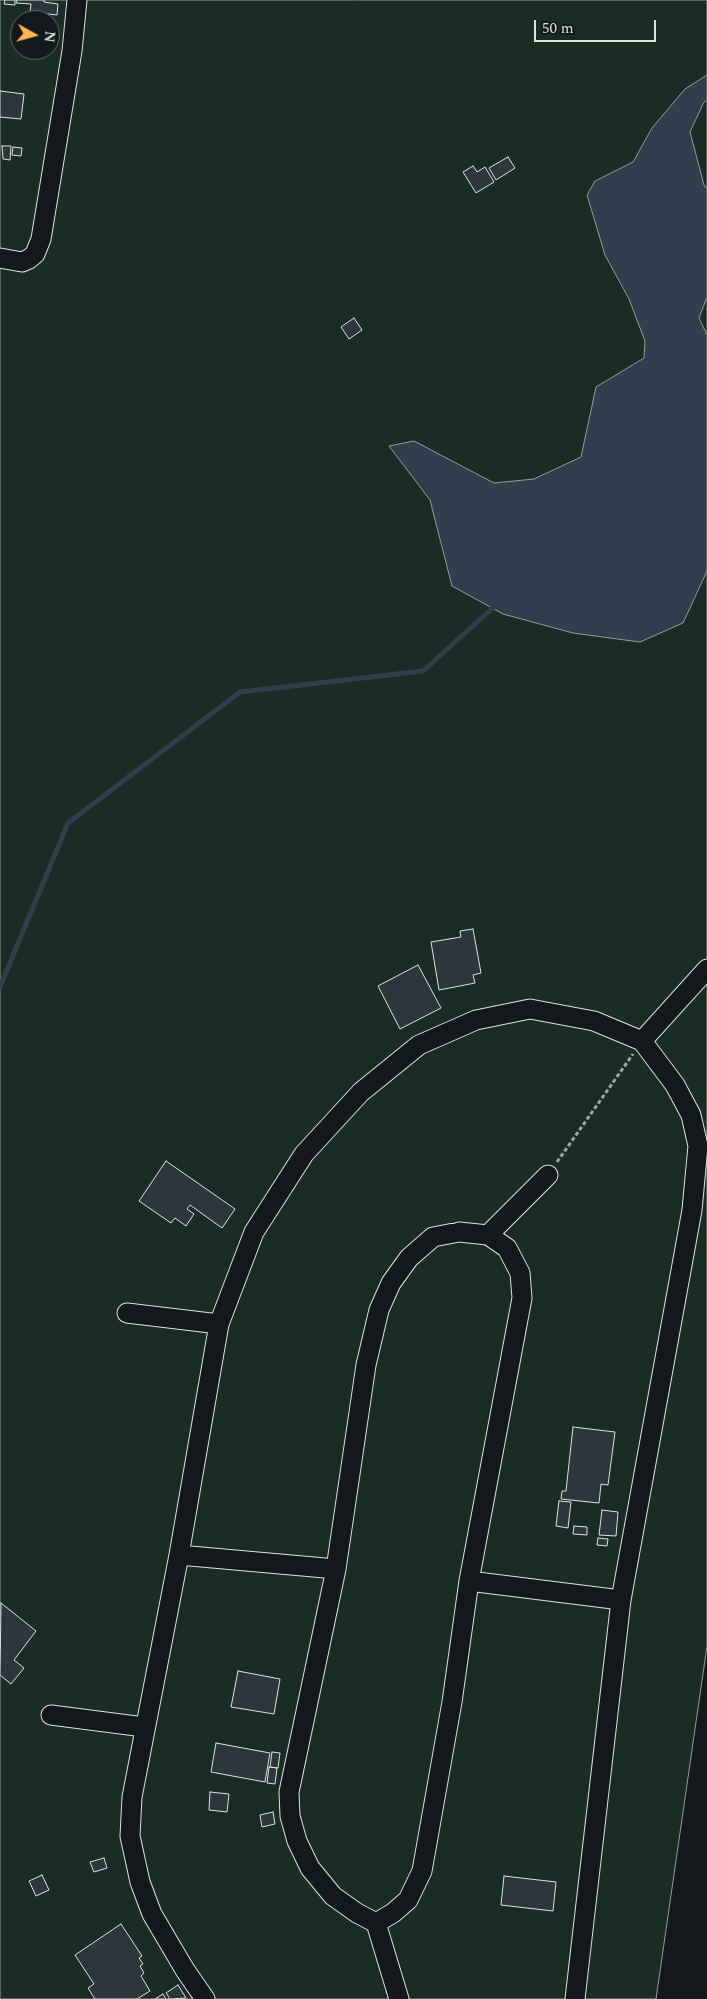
<!DOCTYPE html>
<html>
<head>
<meta charset="utf-8">
<style>
  body { margin:0 }
  #map { position:relative; width:707px; height:1999px; overflow:hidden; background:#14181c; font-family:Spectral,serif }
  canvas { display:block }
  .north { position:absolute; left:10px; top:10px; width:50px; height:50px; box-sizing:border-box; background:#14181c; border:1px solid #626a69; border-radius:50%; rotate:97deg; font-size:14px; font-weight:700; line-height:20px; text-align:center; color:#d8e6dc }
  .north::after { content:''; display:block; margin:auto; width:18px; height:22px; background:#ffb74d; clip-path:polygon(50% 0,100% 100%,50% 72%,0 100%) }
  .scale { position:absolute; left:534px; top:20px; width:122px; height:22px; box-sizing:border-box; border:2px solid #d8e6dc; border-top:0; padding-left:6px; font-size:15px; line-height:18px; white-space:nowrap; color:#d8e6dc; -webkit-text-stroke:4px #14181c; paint-order:stroke }
</style>
</head>
<body>
<div id="map">
<canvas width="707" height="1999"></canvas>
<div class="north">N</div>
<div class="scale">50 m</div>
</div>
<script>
const context = document.querySelector('canvas').getContext('2d');
context.lineJoin = 'round';
function paint(path, color) {
  context.fillStyle = color;
  context.fill(path, 'evenodd');
}
function poly(rows) {
  const path = new Path2D();
  for (const r of rows) {
    path.moveTo(r[0], r[1]);
    for (let i = 2; i < r.length; i += 2) path.lineTo(r[i], r[i + 1]);
  }
  return path;
}
function trace(path, color, width, dash) {
  context.strokeStyle = color;
  context.lineWidth = width;
  context.lineCap = dash ? 'butt' : 'round';
  context.setLineDash(dash || []);
  context.stroke(path);
}
const green = poly([
  [0,0,707,0,707,1646,656,1999,0,1999,0,0],
  [20,20,50,20,50,50,20,50,20,20]
]);
paint(green, '#1a2d24');
trace(green, '#939e99', 1);
const water = poly([
  [707,75,707,99,703,104,690,132,704,185,707,189,707,297,699,318,707,335,707,571,683,623,640,642,573,633,503,614,452,586,430,500,389,446,414,441,494,483,534,479,581,457,596,387,644,358,645,341,629,299,605,255,587,195,595,181,633,162,652,128,685,89,707,75]
]);
paint(water, '#2f3f4d');
trace(water, '#939e99', 1);
trace(poly([
  [0,987,68,823,240,692,423,671,496,605]
]), '#2f3f4d', 5);
const building = poly([
  [5,0,15,0,15,5,4,4,5,0],
  [17,0,44,0,44,2,58,4,57,15,30,12,31,4,16,3,17,0],
  [0,91,24,94,21,119,0,117,0,91],
  [2,146,11,146,10,160,3,159,2,146],
  [13,147,22,148,21,156,12,155,13,147],
  [508,157,515,168,496,180,489,168,508,157],
  [473,166,477,172,485,167,494,182,476,193,463,172,473,166],
  [354,318,362,330,349,339,341,327,354,318],
  [473,929,481,973,473,975,475,983,439,990,431,942,461,937,460,931,473,929],
  [418,965,441,1008,400,1029,378,986,418,965],
  [166,1161,235,1209,222,1228,190,1205,187,1209,194,1214,186,1226,175,1218,171,1223,139,1201,166,1161],
  [573,1427,615,1432,608,1485,601,1484,599,1503,561,1499,562,1491,566,1491,573,1427],
  [559,1501,571,1502,568,1528,556,1526,559,1501],
  [602,1510,618,1512,616,1536,599,1535,602,1510],
  [574,1526,587,1527,587,1535,573,1534,574,1526],
  [598,1538,608,1539,607,1546,597,1545,598,1538],
  [1,1603,36,1631,14,1660,24,1668,11,1684,0,1675,1,1603],
  [238,1671,280,1679,274,1714,231,1707,238,1671],
  [216,1743,270,1753,265,1782,211,1772,216,1743],
  [272,1752,280,1753,278,1768,270,1767,272,1752],
  [269,1767,277,1768,275,1784,267,1783,269,1767],
  [210,1792,229,1794,227,1812,209,1810,210,1792],
  [273,1812,275,1824,262,1827,260,1815,273,1812],
  [104,1858,107,1868,94,1872,90,1862,104,1858],
  [42,1875,49,1890,36,1896,29,1881,42,1875],
  [504,1876,556,1882,553,1911,501,1905,504,1876],
  [121,1924,142,1956,139,1958,143,1964,140,1966,144,1973,141,1976,150,1991,137,1999,95,1999,88,1988,94,1984,75,1955,121,1924],
  [178,1985,186,1998,170,1999,166,1993,178,1985],
  [163,1994,166,1999,155,1999,163,1994]
]);
paint(building, '#2c363c');
trace(building, '#d8e6dc', 1);
const minor = poly([
  [0,258,22,262,29,259,35,254,41,239,72,51,77,0],
  [642,1041,707,969],
  [459,1232,488,1235,507,1248,520,1273,522,1298,469,1581,452,1702,422,1871,408,1900,393,1913,376,1923,357,1913,333,1896,310,1868,297,1841,290,1816,289,1792,336,1569,366,1365,379,1310,391,1283,409,1258,433,1237,459,1232],
  [488,1235,548,1175],
  [127,1313,219,1324],
  [179,1555,336,1569],
  [469,1581,621,1600],
  [51,1715,144,1727],
  [376,1923,399,1999],
  [205,1999,185,1970,152,1914,140,1882,130,1836,132,1797,179,1555,219,1324,254,1232,304,1154,361,1092,419,1045,476,1020,530,1009,594,1021,642,1041,675,1085,691,1115,698,1146,692,1210,621,1600,575,1999]
]);
trace(minor, '#d8e6dc', 21);
trace(poly([
  [557,1162,633,1054]
]), '#9da8a2', 3, [4, 2.5]);
trace(minor, '#14181c', 19);
</script>
</body>
</html>
